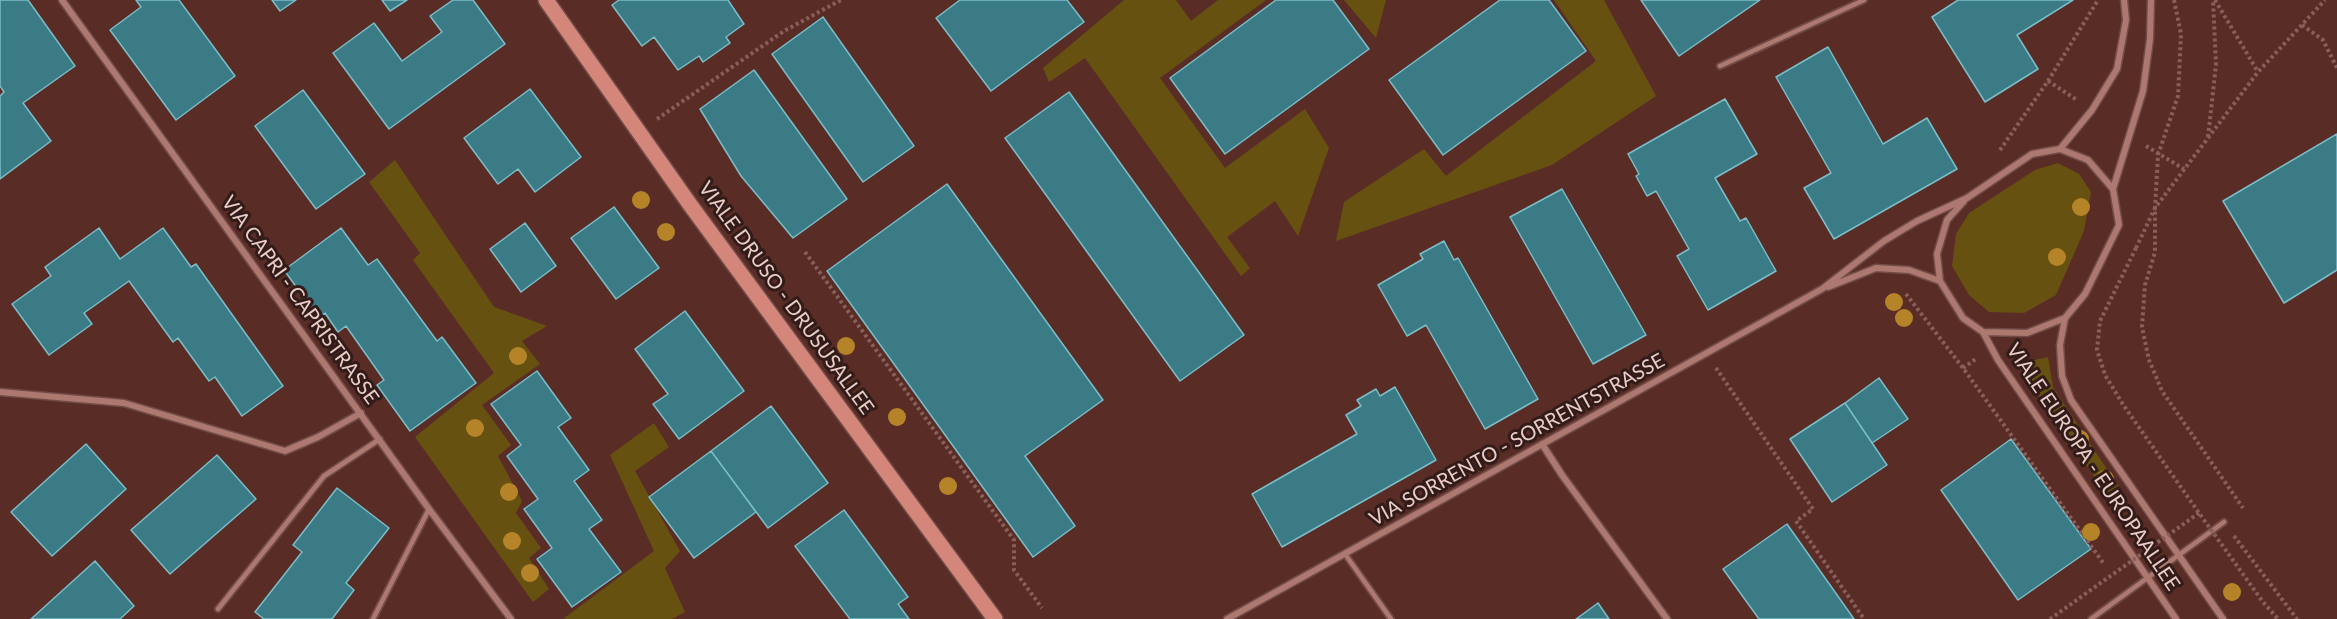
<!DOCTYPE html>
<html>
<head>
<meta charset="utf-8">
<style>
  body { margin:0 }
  canvas { display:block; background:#5a2c26 }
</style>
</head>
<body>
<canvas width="2337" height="619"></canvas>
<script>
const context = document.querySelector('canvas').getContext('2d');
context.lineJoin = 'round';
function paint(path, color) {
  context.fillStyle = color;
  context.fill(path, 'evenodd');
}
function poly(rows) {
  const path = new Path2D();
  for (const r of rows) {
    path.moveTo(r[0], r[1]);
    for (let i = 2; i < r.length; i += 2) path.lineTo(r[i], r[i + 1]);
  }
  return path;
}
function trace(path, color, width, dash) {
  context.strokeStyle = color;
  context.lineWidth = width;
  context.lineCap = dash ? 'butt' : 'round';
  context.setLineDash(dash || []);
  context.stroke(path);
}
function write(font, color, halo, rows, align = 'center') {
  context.font = font + ' Lato,sans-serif';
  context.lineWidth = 6;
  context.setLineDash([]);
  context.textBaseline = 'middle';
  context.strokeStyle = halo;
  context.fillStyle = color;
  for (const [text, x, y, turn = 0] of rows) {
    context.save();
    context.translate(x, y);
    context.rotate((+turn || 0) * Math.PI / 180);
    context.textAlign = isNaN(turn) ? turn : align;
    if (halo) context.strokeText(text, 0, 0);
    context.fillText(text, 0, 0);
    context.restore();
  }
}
paint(poly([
  [1124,0,1176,0,1191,21,1218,0,1266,0,1160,78,1225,168,1305,109,1329,148,1298,236,1275,201,1227,237,1250,268,1241,276,1085,58,1049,82,1043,68],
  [1344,0,1386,0,1376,38],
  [1554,0,1604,0,1656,96,1552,165,1336,241,1344,202,1424,149,1446,176,1596,61],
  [395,160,494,307,547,326,522,341,540,364,482,405,511,445,498,456,522,501,516,513,541,548,529,558,549,589,533,602,415,437,494,373,413,260,420,253,369,182],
  [2058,163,2079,174,2091,192,2084,231,2056,295,2024,313,1989,312,1969,295,1952,266,1956,234,1969,213,2035,170],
  [2048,357,2053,387,2124,495,2124,501,2113,504,2017,364],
  [654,423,669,447,635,471,680,551,665,568,685,612,672,619,563,619,654,551,610,455]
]), '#665111');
const building = poly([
  [0,0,28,0,75,66,23,103,51,141,0,179,0,96,4,92,0,86,0,0],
  [136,0,179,0,235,76,176,120,110,30,141,7,136,0],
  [272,0,296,0,280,11,272,0],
  [382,0,407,0,390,11,382,0],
  [453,0,473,0,505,44,389,129,333,53,374,23,402,61,442,32,430,16,453,0],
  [619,0,728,0,744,24,726,37,730,43,703,62,699,56,678,70,654,37,642,46,612,5,619,0],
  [960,0,1067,0,1084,22,991,91,936,18,960,0],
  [1276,0,1333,0,1369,49,1225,154,1170,78,1276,0],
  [1500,0,1549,0,1586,51,1443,155,1389,80,1500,0],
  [1641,0,1760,0,1679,56,1641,0],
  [1958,0,2073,0,2017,35,2038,69,1985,102,1932,17,1958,0],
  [823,17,914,146,863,182,772,54,823,17],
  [1828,47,1883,144,1927,118,1957,169,1834,239,1804,188,1831,173,1776,77,1828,47],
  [754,70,847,199,793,238,741,176,700,109,754,70],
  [530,89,581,157,535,192,518,169,498,184,464,138,530,89],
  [303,90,365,174,316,209,255,126,303,90],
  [1069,92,1244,335,1180,381,1005,138,1069,92],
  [1725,99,1757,154,1715,178,1740,221,1746,218,1776,271,1708,310,1677,256,1689,249,1656,191,1647,196,1636,176,1639,174,1628,154,1725,99],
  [2337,134,2337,270,2284,303,2223,201,2337,134],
  [947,184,1103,400,1025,456,1075,526,1033,557,827,271,947,184],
  [1562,189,1646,335,1593,364,1510,217,1562,189],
  [614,207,659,268,616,299,571,238,614,207],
  [525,223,556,266,521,292,490,249,525,223],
  [99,228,120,259,163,228,191,267,196,264,283,386,242,416,215,377,209,381,178,338,173,342,129,281,84,313,92,324,49,355,12,304,51,276,45,267,99,228],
  [341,228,368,265,377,259,437,341,442,337,476,383,410,431,377,385,384,380,346,326,338,332,325,313,319,318,284,270,341,228],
  [1444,241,1454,260,1458,258,1538,399,1485,429,1426,325,1407,336,1378,285,1423,259,1420,254,1444,241],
  [685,311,744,391,679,439,653,404,668,394,635,349,685,311],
  [537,371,571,418,558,427,589,470,574,481,602,520,589,529,621,572,572,607,537,559,552,548,524,509,538,499,507,456,521,445,491,404,537,371],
  [1879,378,1908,419,1872,443,1845,403,1879,378],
  [1395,387,1436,460,1282,547,1252,494,1357,434,1346,415,1361,406,1357,400,1376,389,1380,396,1395,387],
  [1845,403,1887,465,1832,502,1790,439,1845,403],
  [771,406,828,483,768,528,711,451,771,406],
  [2011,439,2091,549,2018,600,1941,490,2011,439],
  [86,444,126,489,52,556,11,512,86,444],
  [711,451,756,512,694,558,649,497,711,451],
  [217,455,256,499,170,574,131,530,217,455],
  [337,488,389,528,346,583,354,590,332,619,264,619,255,612,302,552,293,545,337,488],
  [844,510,908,597,898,604,909,619,850,619,795,546,844,510],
  [1787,524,1854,619,1759,619,1723,569,1787,524],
  [95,561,134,606,120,619,31,619,95,561],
  [1598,603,1609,619,1576,619,1598,603]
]);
paint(building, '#3a7b86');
trace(building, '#7bbdc8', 1.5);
const service = poly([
  [1720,66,1864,0],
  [1345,554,1391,619],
  [218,609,324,476,380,439],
  [373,619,429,509],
  [2091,619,2224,522]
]);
const minor = poly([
  [62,0,429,509,511,619],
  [2060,149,2092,110,2117,69,2126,20,2124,0],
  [2113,189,2143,91,2150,39,2151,0],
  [1964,201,1947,220,1937,254,1940,281,1963,318,1983,332,2027,333,2065,318,2085,294,2119,225,2113,189,2088,160,2060,149],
  [1828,287,1876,268,1909,270,1940,281],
  [2065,318,2060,345,2062,376,2071,400,2223,619],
  [1983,332,1998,360,2176,619],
  [0,392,124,403,285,451,318,437,361,413],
  [1542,444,1562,475,1667,619],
  [1227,619,1822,289,1884,241,1917,221,1967,198,2032,154,2060,149]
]);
const primary = poly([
  [546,0,691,206,995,619]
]);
trace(service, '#714b46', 8);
trace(minor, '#714b46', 9);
trace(primary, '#714b46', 18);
trace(poly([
  [2174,0,2181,34,2178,96,2158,155,2155,208,2155,252,2145,285,2142,327,2149,360,2162,391,2243,508],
  [2215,0,2258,72],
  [2302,25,2323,40,2337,68],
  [2048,81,2077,100],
  [657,119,784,31,841,0],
  [2208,137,2216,65,2213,0],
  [2146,146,2184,169],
  [2000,150,2048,81,2098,0],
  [2136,248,2155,208,2258,72,2325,0],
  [805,252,1014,540,1014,570,1042,608],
  [1906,294,1963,368,2104,564],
  [1716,368,1813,509,1796,521,1864,619],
  [1963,368,1977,358],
  [2234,536,2297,619]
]), '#885f5a', 4, [3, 3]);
trace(service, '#ad786f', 4.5);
trace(minor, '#ad786f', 6);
trace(primary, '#d4867a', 15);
trace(poly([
  [2136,248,2100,321,2097,350,2105,375,2124,406,2199,513,2263,602,2278,619],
  [2050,619,2199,513]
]), '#885f5a', 4, [3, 3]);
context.fillStyle = '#b58429';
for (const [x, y] of [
  [641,200],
  [2081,207],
  [666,232],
  [2057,257],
  [1894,302],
  [1904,318],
  [846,346],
  [518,356],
  [897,417],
  [475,428],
  [2080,439],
  [2105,479],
  [948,486],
  [509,492],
  [2091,532],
  [512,541],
  [530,573],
  [2232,592]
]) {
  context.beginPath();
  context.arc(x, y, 9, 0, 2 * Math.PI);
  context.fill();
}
write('20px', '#ebcdc8', '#311c19', [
  ["VIALE DRUSO - DRUSUSALLEE",786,298,54],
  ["VIA CAPRI - CAPRISTRASSE",300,300,54],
  ["VIA SORRENTO - SORRENTSTRASSE",1517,440,-29],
  ["VIALE EUROPA - EUROPAALLEE",2093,467,56]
]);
</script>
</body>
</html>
